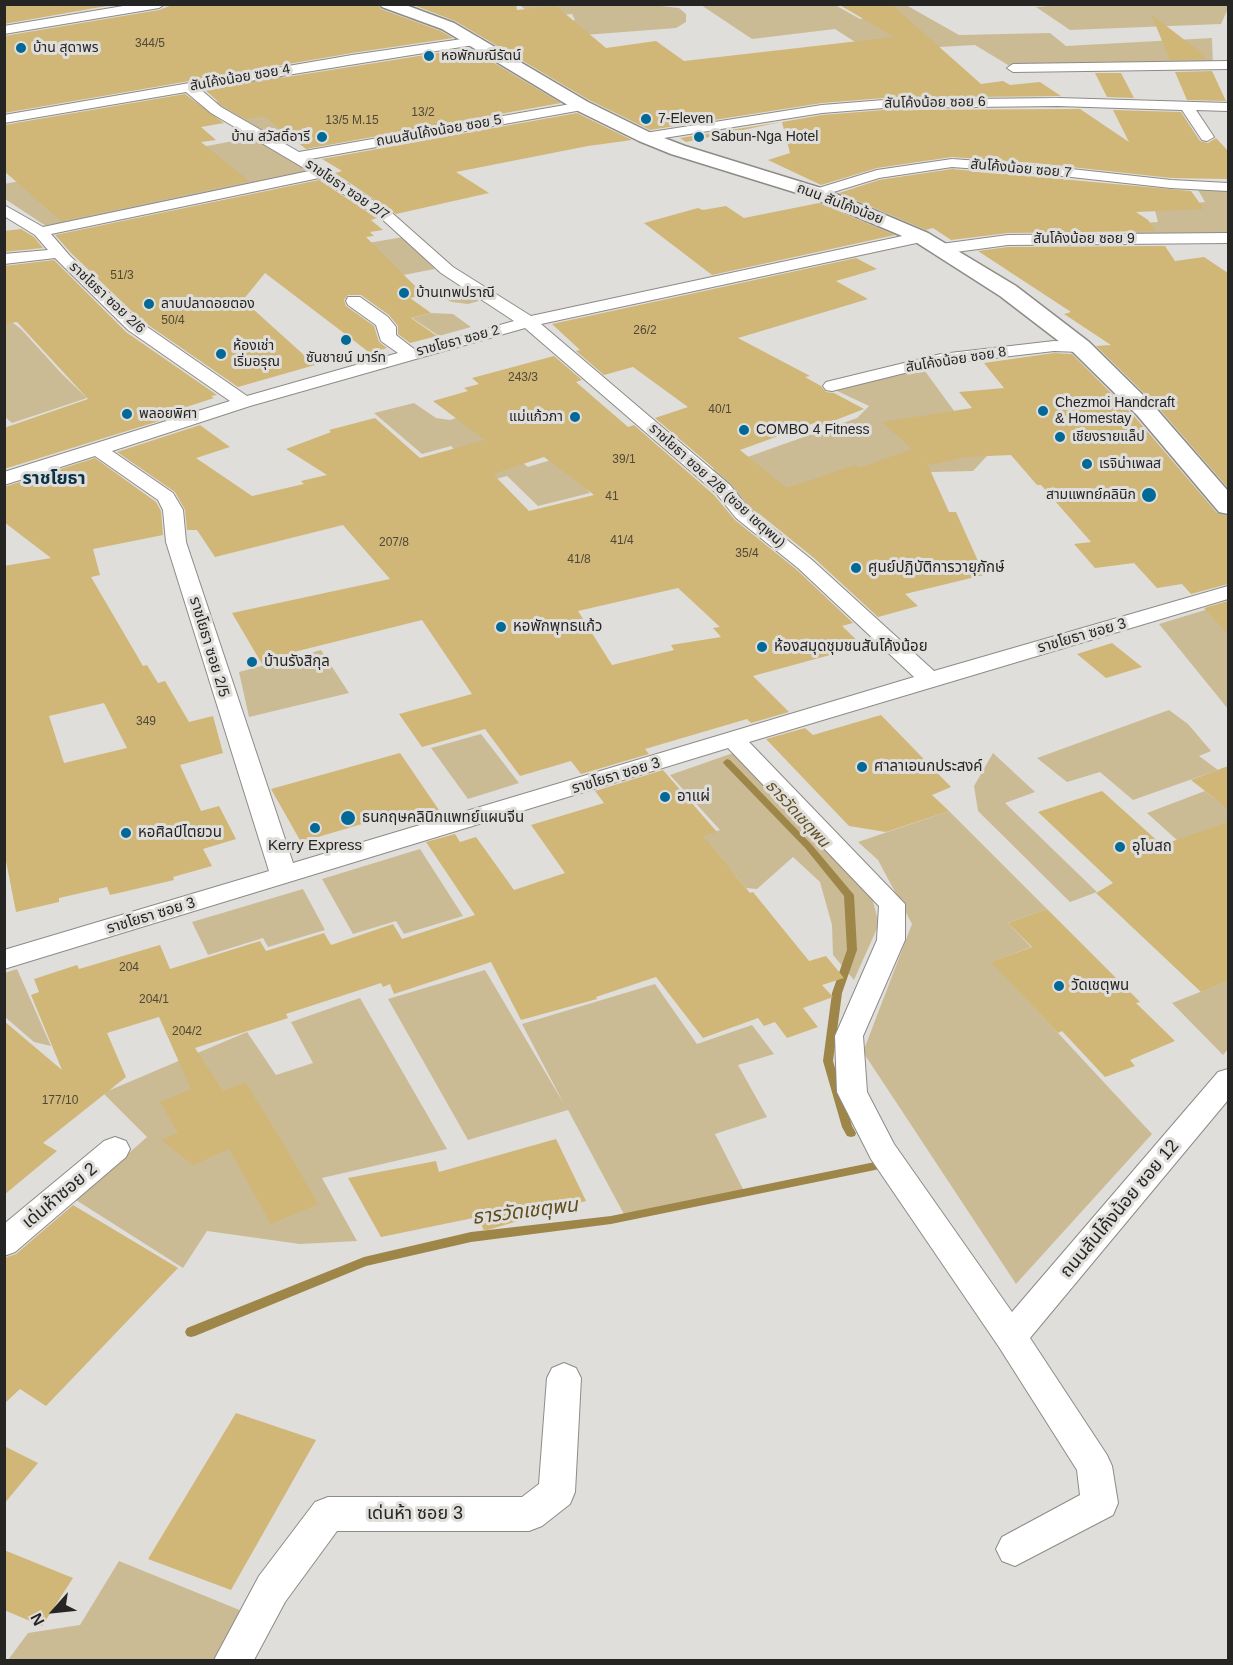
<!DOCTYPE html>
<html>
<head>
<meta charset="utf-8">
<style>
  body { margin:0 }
  #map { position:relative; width:1233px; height:1665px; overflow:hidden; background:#e0dedb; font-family:Arial,sans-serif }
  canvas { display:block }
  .frame { position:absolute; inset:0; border:6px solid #252524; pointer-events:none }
  .north { position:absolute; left:24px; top:1581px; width:60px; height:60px; -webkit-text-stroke:4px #e0dedb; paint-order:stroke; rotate:243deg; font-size:16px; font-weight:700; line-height:24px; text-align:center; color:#252524 }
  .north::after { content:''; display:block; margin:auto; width:21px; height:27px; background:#252524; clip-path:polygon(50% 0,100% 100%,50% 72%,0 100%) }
</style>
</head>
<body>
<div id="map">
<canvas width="1233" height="1665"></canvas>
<div class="frame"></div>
<div class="north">N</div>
</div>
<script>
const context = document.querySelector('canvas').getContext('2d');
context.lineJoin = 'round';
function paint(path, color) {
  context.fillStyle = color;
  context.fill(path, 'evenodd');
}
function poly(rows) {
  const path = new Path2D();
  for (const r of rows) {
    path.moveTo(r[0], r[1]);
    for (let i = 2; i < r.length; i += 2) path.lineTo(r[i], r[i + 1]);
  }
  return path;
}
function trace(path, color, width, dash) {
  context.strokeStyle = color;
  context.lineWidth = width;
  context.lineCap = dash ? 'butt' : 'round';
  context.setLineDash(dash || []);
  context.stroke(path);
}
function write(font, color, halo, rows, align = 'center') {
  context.font = font + ' Arial,"Noto Sans Thai",sans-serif';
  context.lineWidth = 6;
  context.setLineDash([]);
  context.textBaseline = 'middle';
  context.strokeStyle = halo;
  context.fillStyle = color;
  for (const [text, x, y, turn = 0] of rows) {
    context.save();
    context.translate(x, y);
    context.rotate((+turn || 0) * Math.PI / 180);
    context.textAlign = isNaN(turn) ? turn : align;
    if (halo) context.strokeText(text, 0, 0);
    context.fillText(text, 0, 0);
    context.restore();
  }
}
paint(poly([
  [1073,4,1227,4,1228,9,1221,24,1070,30,1036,7],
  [520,5,652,5,679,8,686,14,686,22,676,28,584,35,544,29,575,20,572,14,533,17],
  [701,5,835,5,860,19,881,16,865,5,906,5,959,35,1050,33,1066,46,1212,38,1213,66,1013,68,975,45,869,51,835,29,752,39],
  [279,75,294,86,300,130,272,136,214,102,253,95,239,82],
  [255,137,309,172,46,226,5,199,4,184],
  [1197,188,1228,190,1228,233,1135,237,1130,224,1158,222,1154,207,1205,202],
  [403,237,435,269,361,283,333,249],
  [459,288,479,301,468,304,452,302,436,295],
  [431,313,453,314,471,327,439,336,412,318],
  [4,316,21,329,62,374,87,398,12,423,5,417],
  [922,367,987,456,973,471,933,472,756,514,711,470,857,418,869,406,833,389],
  [414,403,436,418,450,420,484,409,495,441,528,467,567,455,582,484,590,493,538,506,507,476,485,482,451,446,422,454,374,413],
  [1228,603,1228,709,1159,624],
  [321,650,349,693,249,717,239,672],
  [1169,710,1188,724,1211,751,1199,756,1218,770,1133,800,1100,772,1067,782,1037,758],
  [481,734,519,783,468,799,431,748],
  [736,752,870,890,879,924,854,980,833,955,832,925,820,882,793,857,757,889,746,888,730,869,668,847,720,830,670,775],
  [993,753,1035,792,1005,803,1097,892,1070,902,978,811,974,786],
  [1205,791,1215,799,1228,794,1228,886,1147,813],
  [949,811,1047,909,1008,923,1031,947,992,962,1152,1134,1016,1284,863,1052,912,924,878,860,858,842],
  [420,849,463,916,404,934,396,921,353,934,322,879],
  [303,889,325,930,268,947,263,938,208,955,192,922],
  [17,969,51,1046,34,1042,5,1017,5,973],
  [485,970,564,1104,522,1024,655,984,697,1044,752,1025,774,1054,738,1065,767,1117,715,1134,744,1191,626,1218,568,1110,468,1140,388,999],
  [1228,981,1228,1049,1223,1055,1172,1003],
  [360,998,447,1149,322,1178,357,1241,300,1244,207,1231,183,1268,76,1200,147,1137,103,1093,247,1032,276,1075,313,1063,291,1022],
  [119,1561,242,1611,215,1660,8,1660,28,1633,80,1625]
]), '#cbbb95');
paint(poly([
  [727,759,730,760,812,845,854,895,857,950,842,993,833,1061,852,1126,856,1133,855,1136,851,1137,847,1136,842,1127,823,1061,832,993,847,950,844,896,806,849,724,764,723,762,727,759],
  [875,1162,879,1163,880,1166,879,1169,875,1170,611,1224,471,1242,366,1266,195,1336,191,1337,187,1336,185,1332,187,1328,364,1257,471,1232,611,1216,875,1162]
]), '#9e8548');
paint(poly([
  [4,4,118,4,4,24],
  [175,4,378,4,381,9,441,31,453,38,352,53,4,113,4,36,159,10],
  [411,4,516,4,517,10,556,6,606,48,656,41,684,61,894,37,838,4,891,4,981,84,1003,81,1010,85,1040,82,1061,96,884,98,822,103,650,130,589,100,455,21],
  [1151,14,1204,55,1206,59,1170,60],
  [469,48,561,103,306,149,264,116,246,119,222,105,205,90],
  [1212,71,1226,101,1187,100,1175,72],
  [1095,73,1121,73,1134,98,1107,97],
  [185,94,224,123,201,127,216,140,201,142,249,181,61,221,4,171,4,125],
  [1080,109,1129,142,1113,110,1181,112,1200,141,1208,143,1216,138,1228,151,1228,179,1171,178,1035,163,952,157,877,168,821,185,768,160,790,153,782,122,822,115,884,110],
  [577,113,632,140,588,146,456,172,489,193,396,214,335,173,342,171,322,159],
  [781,122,686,142,680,138],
  [952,169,1191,191,1204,209,1136,212,1148,220,1156,231,1008,233,951,240,933,228,926,230,839,193,879,180],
  [319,180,377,218,371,220,383,230,370,232,374,236,366,237,424,295,410,298,431,313,411,318,437,336,410,343,398,334,398,326,389,315,361,295,348,295,344,300,346,306,374,326,379,342,387,348,370,353,265,273,243,300,315,365,238,387,141,320,72,254,55,235],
  [819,203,895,235,712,275,644,223,698,208,703,210,726,206,744,218],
  [21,229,34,237,43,248,4,252,4,231],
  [1165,246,1175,261,1204,257,1228,273,1228,488,1155,404,1096,346,1111,345,1064,314,1071,312,978,251,1008,247],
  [856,258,877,269,836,281,868,299,738,338,810,376,805,377,821,386,826,392,834,393,864,409,823,425,817,422,740,450,787,488,855,465,859,468,912,449,882,422,972,408,959,392,1004,388,984,363,1054,353,1072,354,1135,417,1217,513,1228,516,1228,584,1191,594,1182,584,1157,588,1134,563,1095,568,1074,544,1091,542,1041,485,1037,485,1011,455,966,457,931,465,926,461,949,512,956,512,978,561,992,573,905,594,918,606,878,617,814,558,752,508,731,483,655,418,688,407,633,367,604,375,576,351,580,350,552,324],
  [54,260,126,332,217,395,211,396,214,398,180,409,185,413,4,469,4,428,88,399,17,322,4,324,4,266],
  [554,356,582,380,576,382,628,427,634,425,714,495,735,520,797,570,853,623,842,626,863,646,753,676,789,712,751,723,747,719,645,749,649,754,581,774,571,761,520,776,485,729,422,747,399,714,472,694,422,620,290,653,292,656,262,664,232,613,390,579,343,525,215,557,197,530,187,530,185,510,175,492,117,452,200,425,230,447,196,458,252,496,304,484,301,481,327,475,286,449,331,432,329,430,375,418,420,458,485,440,433,401,468,391,464,388,479,384,472,378],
  [544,457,594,495,529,511,493,474],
  [678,588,720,627,713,628,721,637,671,645,674,650,612,665,578,611],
  [95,458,156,502,161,511,163,535,93,549,100,575,91,577,143,666,147,665,158,683,165,681,189,722,213,716,223,753,180,765,201,811,219,806,236,839,203,849,212,866,173,877,174,880,110,895,107,887,59,898,59,902,16,912,4,851,4,566,51,558,4,522,4,487],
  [104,703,127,748,64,763,49,716],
  [1228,601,1228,634,1204,608],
  [1112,643,1142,667,1106,678,1077,654],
  [881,715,951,787,932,795,949,811,886,832,849,826,766,739,805,728,813,735],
  [400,753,443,816,414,824,406,811,301,842,271,789],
  [1228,766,1228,809,1191,780],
  [663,770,717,832,703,836,750,893,753,892,809,961,826,956,844,978,822,985,833,997,803,1008,818,1027,787,1038,775,1022,764,1026,758,1018,703,1038,656,977,596,997,597,999,521,1020,491,962,394,994,390,984,383,987,381,983,286,1014,288,1018,195,1048,223,1091,245,1082,282,1141,318,1204,271,1224,229,1149,193,1165,161,1140,178,1133,160,1102,191,1089,159,1017,107,1033,126,1077,43,1143,57,1151,4,1195,4,1021,62,1070,31,995,39,992,34,979,77,965,79,969,160,945,170,969,260,941,266,951,324,933,331,945,393,924,402,939,475,915,426,842,455,834,460,842,476,837,514,890,565,873,531,825,604,803,595,791],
  [1102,791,1162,845,1228,822,1228,981,1201,992,1096,893,1113,883,1038,812],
  [1047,909,1140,1002,1136,1003,1175,1041,1130,1060,1135,1066,1105,1077,1062,1031,1058,1033,991,962,1032,947,1008,923],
  [556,1139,586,1201,484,1231,478,1217,381,1237,348,1178,436,1161,439,1172],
  [73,1205,178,1268,46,1406,20,1389,4,1404,4,1258,16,1254],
  [236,1413,316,1440,231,1590,148,1559],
  [4,1446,38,1463,4,1504],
  [4,1550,73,1578,42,1626,4,1610]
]), '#d0b677');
const street = poly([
  [135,4,165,4,159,8,4,34,4,26,135,4],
  [476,37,480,38,482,41,480,44,200,89,221,107,299,152,582,102,587,103,589,106,582,110,310,159,392,213,453,267,531,316,921,232,927,234,929,237,921,242,541,324,730,485,750,510,812,560,934,671,1228,586,1228,599,749,742,905,904,905,940,863,1036,867,1092,894,1144,1012,1312,1218,1072,1228,1069,1228,1100,1030,1338,1107,1455,1112,1466,1118,1503,1113,1515,1015,1566,1002,1561,996,1549,1002,1537,1080,1495,1077,1470,999,1347,871,1159,837,1092,835,1036,877,940,879,906,728,748,4,969,4,950,269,871,166,542,163,510,158,500,95,456,4,485,4,472,230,401,128,330,55,258,4,264,4,254,48,250,35,235,4,216,4,205,43,227,309,171,211,113,186,92,4,123,4,115,352,55,476,37],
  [319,178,382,219,441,273,514,321,414,349,396,335,396,327,388,317,360,297,348,297,346,301,348,305,376,325,381,341,398,353,247,396,140,322,70,256,51,234,319,178],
  [525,328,716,493,736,518,798,568,914,677,293,863,186,542,183,510,173,493,112,451,250,406,525,328],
  [1228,61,1228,69,1013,72,1007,68,1013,64,1228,61],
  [1058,98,1228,103,1228,111,1196,110,1214,137,1207,141,1202,140,1182,110,1058,106,884,108,822,113,645,141,638,137,645,133,822,105,884,100,1058,98],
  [952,159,1035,165,1171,180,1228,183,1228,191,1171,188,1035,173,952,167,879,178,817,197,810,193,812,190,877,170,952,159],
  [1228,233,1228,243,1008,245,941,254,933,249,941,244,1008,235,1228,233],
  [1054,341,1081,342,1087,343,1090,347,1087,351,1081,352,1054,351,941,364,832,391,826,390,823,386,826,382,941,354,1054,341],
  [115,1137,126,1141,130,1149,126,1157,15,1252,4,1256,4,1224,104,1141,115,1137],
  [564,1363,576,1368,581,1378,575,1492,570,1504,542,1526,529,1531,337,1531,285,1602,254,1660,214,1660,259,1576,315,1502,328,1497,522,1497,539,1484,547,1378,552,1368,564,1363]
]);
const secondary = poly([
  [380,4,403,4,454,23,588,102,651,133,685,146,824,189,928,233,1016,286,1089,342,1153,405,1228,491,1228,514,1219,512,1137,415,1073,352,1000,296,914,241,810,197,671,154,639,141,576,110,442,29,382,7,380,4]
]);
trace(street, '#8d8b88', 2);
trace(secondary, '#8d8b88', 3);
paint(street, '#fff');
paint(secondary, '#fff');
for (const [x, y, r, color] of [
  [21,48,6,"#026896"],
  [429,56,6,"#026896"],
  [646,119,6,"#026896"],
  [322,137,6,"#026896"],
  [699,137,6,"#026896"],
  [404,293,6,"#026896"],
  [149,304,6,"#026896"],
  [346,340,6,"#026896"],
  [221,354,6,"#026896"],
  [1043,411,6,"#026896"],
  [127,414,6,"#026896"],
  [575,417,6,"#026896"],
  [744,430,6,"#026896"],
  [1060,437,6,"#026896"],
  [1087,464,6,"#026896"],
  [1149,495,8,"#026896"],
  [856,568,6,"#026896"],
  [501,627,6,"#026896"],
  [762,647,6,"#026896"],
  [252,662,6,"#026896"],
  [862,767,6,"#026896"],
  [665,797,6,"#026896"],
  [348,818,8,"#026896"],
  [315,828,6,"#026896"],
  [126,833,6,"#026896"],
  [1120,847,6,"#026896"],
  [1059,986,6,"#026896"]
]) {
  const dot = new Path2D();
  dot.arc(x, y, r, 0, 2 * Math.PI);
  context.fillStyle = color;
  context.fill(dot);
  trace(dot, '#e0dedb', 2);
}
write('12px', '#504939', null, [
  ["344/5",150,44],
  ["13/2",423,113],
  ["13/5 M.15",352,121],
  ["51/3",122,276],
  ["50/4",173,321],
  ["26/2",645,331],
  ["243/3",523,378],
  ["40/1",720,410],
  ["39/1",624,460],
  ["41",612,497],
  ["41/4",622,541],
  ["207/8",394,543],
  ["35/4",747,554],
  ["41/8",579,560],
  ["349",146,722],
  ["204",129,968],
  ["204/1",154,1000],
  ["204/2",187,1032],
  ["177/10",60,1101]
]);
write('14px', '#252524', '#e0dedb', [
  ["บ้าน สุดาพร",33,48],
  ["หอพักมณีรัตน์",441,56],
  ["7-Eleven",658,119],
  ["บ้าน สวัสดิ์อารี",310,137,"right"],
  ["Sabun-Nga Hotel",711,137],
  ["บ้านเทพปราณี",416,293],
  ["ลาบปลาดอยตอง",161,304],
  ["ห้องเช่า",233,346],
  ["เริ่มอรุณ",233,362],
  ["ซันชายน์ มาร์ท",346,358,"center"],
  ["Chezmoi Handcraft",1055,403],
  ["& Homestay",1055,419],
  ["พลอยพิศา",139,414],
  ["แม่แก้วภา",563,417,"right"],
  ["COMBO 4 Fitness",756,430],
  ["เชียงรายแล็ป",1072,437],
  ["เรจิน่าเพลส",1099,464],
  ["สามแพทย์คลินิก",1136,495,"right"]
], 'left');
write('14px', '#252524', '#e0dedb', [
  ["สันโค้งน้อย ซอย 4",240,78,-10],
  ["สันโค้งน้อย ซอย 6",935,103,-1],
  ["ถนนสันโค้งน้อย ซอย 5",439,131,-10],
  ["สันโค้งน้อย ซอย 7",1021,169,5],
  ["ราชโยธา ซอย 2/7",347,190,34],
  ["ถนน สันโค้งน้อย",840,204,21],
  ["สันโค้งน้อย ซอย 9",1084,239],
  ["ราชโยธา ซอย 2/6",107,298,43],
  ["ราชโยธา ซอย 2",458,341,-15],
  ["สันโค้งน้อย ซอย 8",956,360,-9],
  ["ราชโยธา ซอย 2/8 (ซอย เชตุพน)",717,486,42]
]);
write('15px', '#252524', '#e0dedb', [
  ["ศูนย์ปฏิบัติการวายุภักษ์",868,568],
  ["หอพักพุทธแก้ว",513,627],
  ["ห้องสมุดชุมชนสันโค้งน้อย",774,647],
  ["บ้านรังสิกุล",264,662],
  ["ศาลาเอนกประสงค์",874,767],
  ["อาแผ่",677,797],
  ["ธนกฤษคลินิกแพทย์แผนจีน",362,818],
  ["หอศิลป์ไตยวน",138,833],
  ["Kerry Express",315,846,"center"],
  ["อุโบสถ",1132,847],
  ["วัดเชตุพน",1071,986]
], 'left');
write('15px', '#252524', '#e0dedb', [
  ["ราชโยธา ซอย 3",1082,636,-16],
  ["ราชโยธา ซอย 2/5",209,647,73],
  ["ราชโยธา ซอย 3",616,776,-17],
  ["ราชโยธา ซอย 3",151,916,-17]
]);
write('italic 16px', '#614e1e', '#e0dedb', [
  ["ธารวัดเชตุพน",797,814,47]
]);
write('bold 18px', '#093349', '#e0dedb', [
  ["ราชโยธา",54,479]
]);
write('18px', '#252524', '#e0dedb', [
  ["เด่นห้าซอย 2",60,1196,-40],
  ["ถนนสันโค้งน้อย ซอย 12",1120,1209,-50],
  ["เด่นห้า ซอย 3",415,1514]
]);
write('italic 20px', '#614e1e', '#e0dedb', [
  ["ธารวัดเชตุพน",525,1212,-7]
]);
</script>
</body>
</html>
